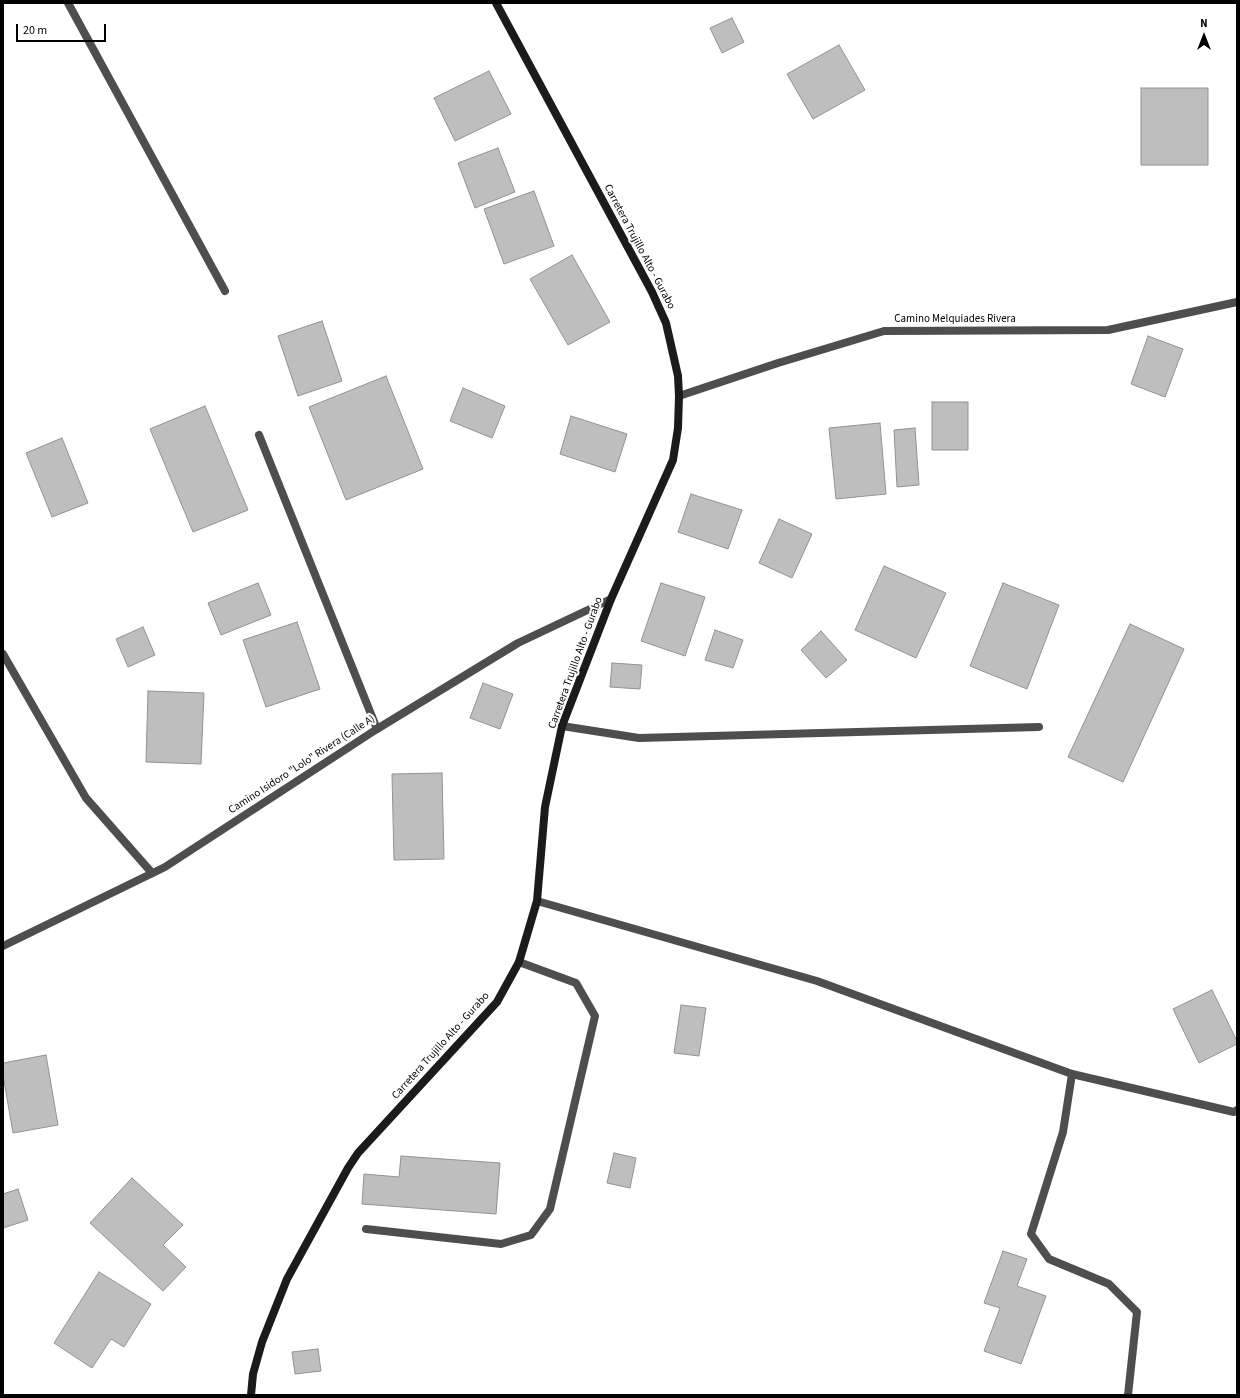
<!DOCTYPE html>
<html>
<head>
<meta charset="utf-8">
<style>
  body { margin:0 }
  #map { position:relative; width:1240px; height:1398px; overflow:hidden; background:#fff; font-family:"Source Sans 3",sans-serif }
  canvas { display:block }
  .frame { position:absolute; inset:0; border:4px solid #000; pointer-events:none }
  .north { position:absolute; left:1184px; top:16px; width:40px; height:40px; -webkit-text-stroke:3px #fff; paint-order:stroke; rotate:0deg; font-size:11px; font-weight:700; line-height:16px; text-align:center; color:#000 }
  .north::after { content:''; display:block; margin:auto; width:14px; height:18px; background:#000; clip-path:polygon(50% 0,100% 100%,50% 72%,0 100%) }
  .scale { position:absolute; left:16px; top:24px; width:90px; height:18px; box-sizing:border-box; border:2px solid #000; border-top:0; padding-left:5px; font-size:12px; line-height:14px; white-space:nowrap; color:#000; -webkit-text-stroke:3px #fff; paint-order:stroke }
</style>
</head>
<body>
<div id="map">
<canvas width="1240" height="1398"></canvas>
<div class="frame"></div>
<div class="north">N</div>
<div class="scale">20 m</div>
</div>
<script>
const context = document.querySelector('canvas').getContext('2d');
context.lineJoin = 'round';
function paint(path, color) {
  context.fillStyle = color;
  context.fill(path, 'evenodd');
}
function poly(rows) {
  const path = new Path2D();
  for (const r of rows) {
    path.moveTo(r[0], r[1]);
    for (let i = 2; i < r.length; i += 2) path.lineTo(r[i], r[i + 1]);
  }
  return path;
}
function trace(path, color, width, dash) {
  context.strokeStyle = color;
  context.lineWidth = width;
  context.lineCap = dash ? 'butt' : 'round';
  context.setLineDash(dash || []);
  context.stroke(path);
}
function write(font, color, halo, rows, align = 'center') {
  context.font = font + ' "Source Sans 3",sans-serif';
  context.lineWidth = 4;
  context.setLineDash([]);
  context.textBaseline = 'middle';
  context.strokeStyle = halo;
  context.fillStyle = color;
  for (const [text, x, y, turn = 0] of rows) {
    context.save();
    context.translate(x, y);
    context.rotate((+turn || 0) * Math.PI / 180);
    context.textAlign = isNaN(turn) ? turn : align;
    if (halo) context.strokeText(text, 0, 0);
    context.fillText(text, 0, 0);
    context.restore();
  }
}
const building = poly([
  [732,18,744,42,722,53,710,28,732,18],
  [839,45,865,90,813,119,787,74,839,45],
  [489,71,511,114,455,141,434,98,489,71],
  [1141,88,1208,88,1208,165,1141,165,1141,88],
  [498,148,515,192,475,208,458,163,498,148],
  [534,191,554,246,504,264,484,209,534,191],
  [572,255,610,322,568,345,530,279,572,255],
  [322,321,342,381,298,396,278,336,322,321],
  [1148,336,1183,349,1165,397,1131,384,1148,336],
  [386,376,423,469,346,500,309,407,386,376],
  [463,388,505,406,492,438,450,421,463,388],
  [932,402,968,402,968,450,932,450,932,402],
  [205,406,248,510,193,532,150,429,205,406],
  [571,416,627,434,615,472,560,454,571,416],
  [880,423,886,494,836,499,829,428,880,423],
  [915,428,919,485,897,487,894,430,915,428],
  [62,438,88,503,52,517,26,453,62,438],
  [691,494,742,510,728,549,678,532,691,494],
  [779,519,812,534,792,578,759,563,779,519],
  [884,566,946,593,916,658,855,630,884,566],
  [258,583,271,615,221,635,208,603,258,583],
  [661,583,705,597,685,656,641,641,661,583],
  [1003,583,1059,605,1027,689,970,666,1003,583],
  [297,622,320,689,266,707,243,640,297,622],
  [1130,624,1184,649,1123,782,1068,757,1130,624],
  [143,627,155,655,128,667,116,639,143,627],
  [715,630,743,640,733,668,705,660,715,630],
  [821,631,847,660,826,678,801,650,821,631],
  [612,663,642,665,640,689,610,687,612,663],
  [483,683,513,694,500,729,470,718,483,683],
  [148,691,204,693,201,764,146,762,148,691],
  [442,773,444,859,394,860,392,774,442,773],
  [1212,990,1237,1041,1237,1044,1199,1063,1173,1009,1212,990],
  [681,1005,706,1008,699,1056,674,1053,681,1005],
  [46,1055,58,1125,13,1133,3,1075,3,1063,46,1055],
  [614,1153,636,1158,630,1188,607,1183,614,1153],
  [401,1156,500,1163,496,1214,362,1204,364,1174,399,1177,401,1156],
  [132,1178,183,1225,163,1245,186,1267,163,1291,90,1223,132,1178],
  [18,1189,28,1220,3,1228,3,1194,18,1189],
  [1003,1251,1027,1259,1017,1286,1046,1296,1021,1364,984,1351,1000,1308,984,1303,1003,1251],
  [99,1272,151,1304,124,1347,111,1339,92,1368,54,1343,99,1272],
  [318,1349,321,1371,295,1374,292,1352,318,1349]
]);
paint(building, '#bebebe');
trace(building, '#929292', 1);
trace(poly([
  [259,435,377,729],
  [3,654,86,798,152,873],
  [1072,1074,1234,1112,1237,1110],
  [366,1229,501,1244,531,1235,550,1209,595,1016,576,983,519,962]
]), '#4e4e4e', 8);
trace(poly([
  [68,3,225,291],
  [679,396,778,363,884,331,1108,330,1237,302],
  [562,726,639,738,1039,727],
  [537,901,817,981,1072,1074,1063,1132,1031,1234,1049,1259,1109,1284,1137,1312,1128,1395],
  [3,946,165,867,377,729,518,643,611,599]
]), '#4e4e4e', 8);
trace(poly([
  [251,1395,253,1374,262,1342,287,1279,348,1168,358,1153,497,1002,519,962,537,901,545,807,562,726,611,599,673,460,678,428,679,396,678,376,666,323,652,292,496,3]
]), '#1b1b1b', 8);
write('11px', '#000', '#fff', [
  ["Carretera Trujillo Alto - Gurabo",639,247,62],
  ["Camino Melquiades Rivera",955,320],
  ["Carretera Trujillo Alto - Gurabo",576,663,-70],
  ["Camino Isidoro \"Lolo\" Rivera (Calle A)",302,765,-33],
  ["Carretera Trujillo Alto - Gurabo",441,1046,-48]
]);
</script>
</body>
</html>
